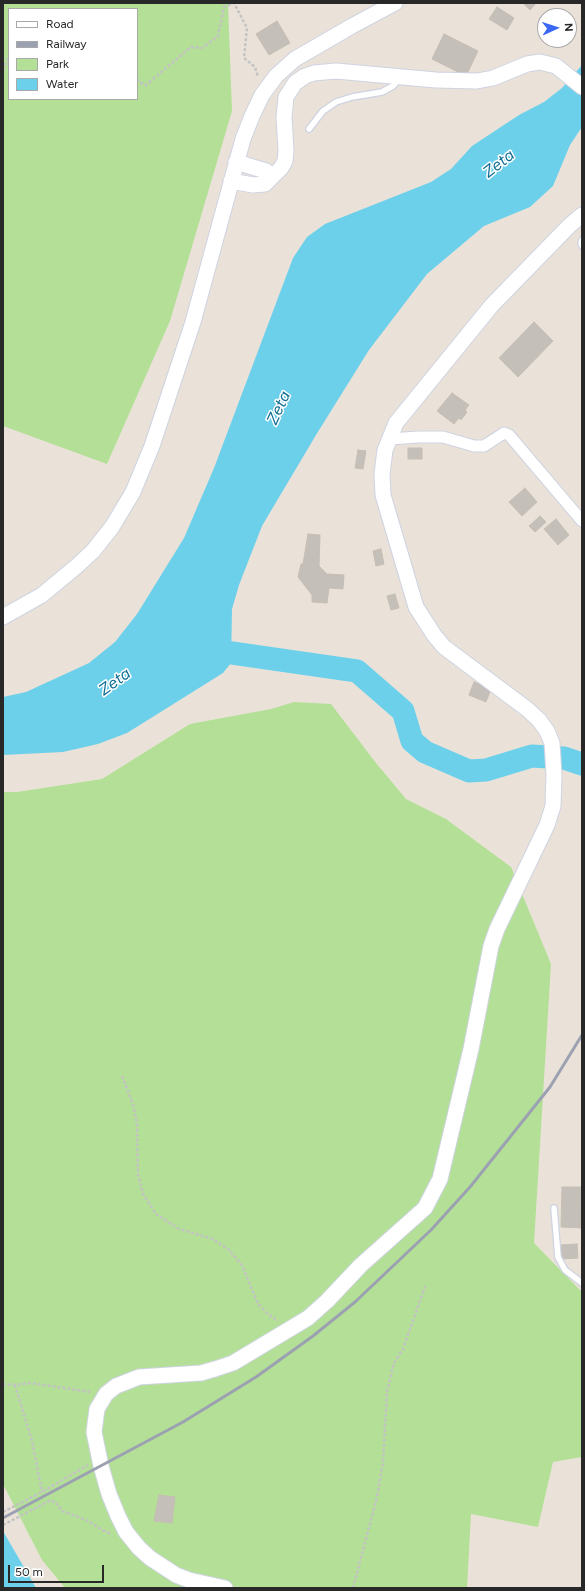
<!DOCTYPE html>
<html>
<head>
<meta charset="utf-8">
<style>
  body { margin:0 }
  #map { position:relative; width:585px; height:1591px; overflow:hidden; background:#eae2d9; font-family:Figtree,sans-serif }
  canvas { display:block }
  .frame { position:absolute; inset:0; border:4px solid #282828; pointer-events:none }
  .legend { position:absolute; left:8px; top:8px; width:130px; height:92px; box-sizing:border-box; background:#fff; border:1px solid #a9a9a9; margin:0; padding:5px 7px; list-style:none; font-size:12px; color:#282828 }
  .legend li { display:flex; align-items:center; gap:8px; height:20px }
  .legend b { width:20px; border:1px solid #a9a9a9 }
  .north { position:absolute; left:537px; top:8px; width:40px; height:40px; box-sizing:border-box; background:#fff; border:1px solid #a9a9a9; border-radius:50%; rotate:87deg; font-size:11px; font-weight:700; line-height:16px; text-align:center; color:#282828 }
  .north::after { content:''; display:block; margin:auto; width:14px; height:18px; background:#3b67f5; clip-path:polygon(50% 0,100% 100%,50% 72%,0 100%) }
  .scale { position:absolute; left:8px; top:1565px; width:96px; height:18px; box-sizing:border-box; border:2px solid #282828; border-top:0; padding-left:5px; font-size:12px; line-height:14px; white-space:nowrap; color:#282828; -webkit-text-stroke:3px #fff; paint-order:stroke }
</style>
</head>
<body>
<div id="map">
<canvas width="585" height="1591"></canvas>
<div class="frame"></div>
<ul class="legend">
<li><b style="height:5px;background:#fff"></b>Road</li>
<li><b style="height:5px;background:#9ca1b2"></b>Railway</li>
<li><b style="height:11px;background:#b3e096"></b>Park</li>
<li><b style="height:11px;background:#6dd0eb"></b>Water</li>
</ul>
<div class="north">N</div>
<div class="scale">50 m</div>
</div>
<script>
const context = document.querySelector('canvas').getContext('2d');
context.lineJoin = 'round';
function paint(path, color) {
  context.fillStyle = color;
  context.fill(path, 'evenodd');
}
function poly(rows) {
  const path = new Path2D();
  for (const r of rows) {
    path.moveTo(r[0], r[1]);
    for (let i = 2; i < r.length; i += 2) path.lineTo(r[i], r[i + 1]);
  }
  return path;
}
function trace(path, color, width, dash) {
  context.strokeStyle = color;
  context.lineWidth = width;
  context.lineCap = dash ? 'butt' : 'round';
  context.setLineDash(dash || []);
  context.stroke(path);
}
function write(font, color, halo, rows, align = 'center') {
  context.font = font + ' Figtree,sans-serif';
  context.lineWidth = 3;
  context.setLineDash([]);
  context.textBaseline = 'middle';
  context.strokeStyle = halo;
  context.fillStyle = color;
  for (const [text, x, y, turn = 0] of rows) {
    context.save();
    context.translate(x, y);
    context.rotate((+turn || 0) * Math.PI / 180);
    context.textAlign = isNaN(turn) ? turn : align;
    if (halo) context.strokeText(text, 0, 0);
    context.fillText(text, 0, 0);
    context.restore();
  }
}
paint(poly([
  [3,3,228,3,232,111,170,321,107,464,3,426],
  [9,9,137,9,137,99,9,99],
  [294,702,331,704,376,763,406,799,446,819,511,867,551,964,534,1243,582,1292,582,1457,553,1462,538,1527,471,1514,467,1588,65,1588,42,1560,3,1484,3,792,17,792,102,779,190,724,271,709]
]), '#b3e096');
paint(poly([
  [582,65,582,127,570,145,553,186,530,207,484,226,427,274,369,350,316,435,262,526,239,585,232,609,231,663,223,673,127,733,98,744,63,752,3,755,3,697,26,692,89,663,115,642,137,614,184,538,214,468,293,258,307,237,325,224,431,182,451,169,472,146,519,115,544,102,562,88],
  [3,1531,36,1588,3,1588]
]), '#6dd0eb');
trace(poly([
  [202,647,232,653,357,671,403,711,412,741,425,752,469,771,486,770,532,756,564,758,582,764]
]), '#6dd0eb', 23);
const building = poly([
  [523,3,536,3,530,10,523,3],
  [497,7,514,18,507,30,489,19,497,7],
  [277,21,290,43,269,55,256,34,277,21],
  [444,34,478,51,466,76,432,59,444,34],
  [534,322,553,341,518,377,499,358,534,322],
  [452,393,469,405,465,410,467,412,461,420,459,418,454,424,437,411,452,393],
  [408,448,422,448,422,459,408,459,408,448],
  [358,450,366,451,363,469,355,468,358,450],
  [525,488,537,502,522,516,509,502,525,488],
  [540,516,546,522,535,532,529,526,540,516],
  [556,519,569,535,558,545,544,529,556,519],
  [308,534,320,535,319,566,327,574,344,575,343,589,329,588,327,603,312,602,312,595,298,577,301,564,303,564,308,534],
  [381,549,384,564,376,566,373,551,381,549],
  [395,594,399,608,391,610,387,596,395,594],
  [474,682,491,689,486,702,469,695,474,682],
  [562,1187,582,1187,581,1228,561,1227,562,1187],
  [577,1244,578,1258,560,1259,560,1245,577,1244],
  [159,1495,175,1497,172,1523,154,1521,159,1495]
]);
paint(building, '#c5bfb9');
trace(building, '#c5beb3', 1);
const lane = poly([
  [309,129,323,111,336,102,352,97,382,92,393,86,399,79],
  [582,240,581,243,582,246],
  [554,1208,558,1257,565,1270,582,1283]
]);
const street = poly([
  [389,439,419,437,443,437,474,446,484,446,504,433,509,435,582,521]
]);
const secondary = poly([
  [236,162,266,171,272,176],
  [231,181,253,185,265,184,281,168,285,161,286,151,284,117,286,97,295,83,305,76,314,73,336,71,436,80,477,81,493,78,527,64,540,62,556,66,582,87],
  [3,617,42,595,78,565,93,551,112,527,133,492,152,446,193,322,243,139,252,116,262,95,276,76,295,59,352,26,395,3],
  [225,1588,189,1580,176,1575,150,1558,139,1548,126,1532,118,1516,109,1494,101,1466,94,1432,97,1409,106,1394,116,1386,139,1377,201,1373,215,1369,233,1363,308,1318,327,1301,361,1265,425,1208,440,1179,471,1049,491,946,497,929,547,825,553,806,554,775,552,743,547,731,539,720,527,709,444,647,434,635,416,607,383,495,382,474,385,450,396,423,492,305,570,225,582,215]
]);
trace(lane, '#ced3e1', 8);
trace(street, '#ced3e1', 13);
trace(secondary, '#ced3e1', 17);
trace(poly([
  [3,70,9,57],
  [137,79,139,82,146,85,191,47,202,48,218,36,224,7,234,3,247,28,244,58,255,67,258,77],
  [122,1076,133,1104,137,1123,138,1174,143,1194,156,1214,179,1229,213,1239,228,1249,242,1265,258,1304,268,1314,278,1321],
  [3,1384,15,1385,30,1383,91,1392],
  [15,1385,32,1441,42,1492],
  [3,1512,42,1492,88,1465],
  [3,1525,51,1500,57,1504,62,1511,86,1520,106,1532,112,1534],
  [353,1588,377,1497,383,1462,387,1391,394,1363,403,1349,426,1284]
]), '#c3c3c3', 2.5, [3, 2]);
trace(lane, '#fff', 5.5);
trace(street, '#fff', 11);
trace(secondary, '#fff', 15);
trace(poly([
  [3,1518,183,1422,256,1377,313,1336,355,1302,431,1230,470,1187,550,1087,582,1035]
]), '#9ca1b2', 3);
write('italic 16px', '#106d93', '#fff', [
  ["Zeta",499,164,-38],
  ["Zeta",279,408,-65],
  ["Zeta",115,682,-36]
]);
</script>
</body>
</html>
